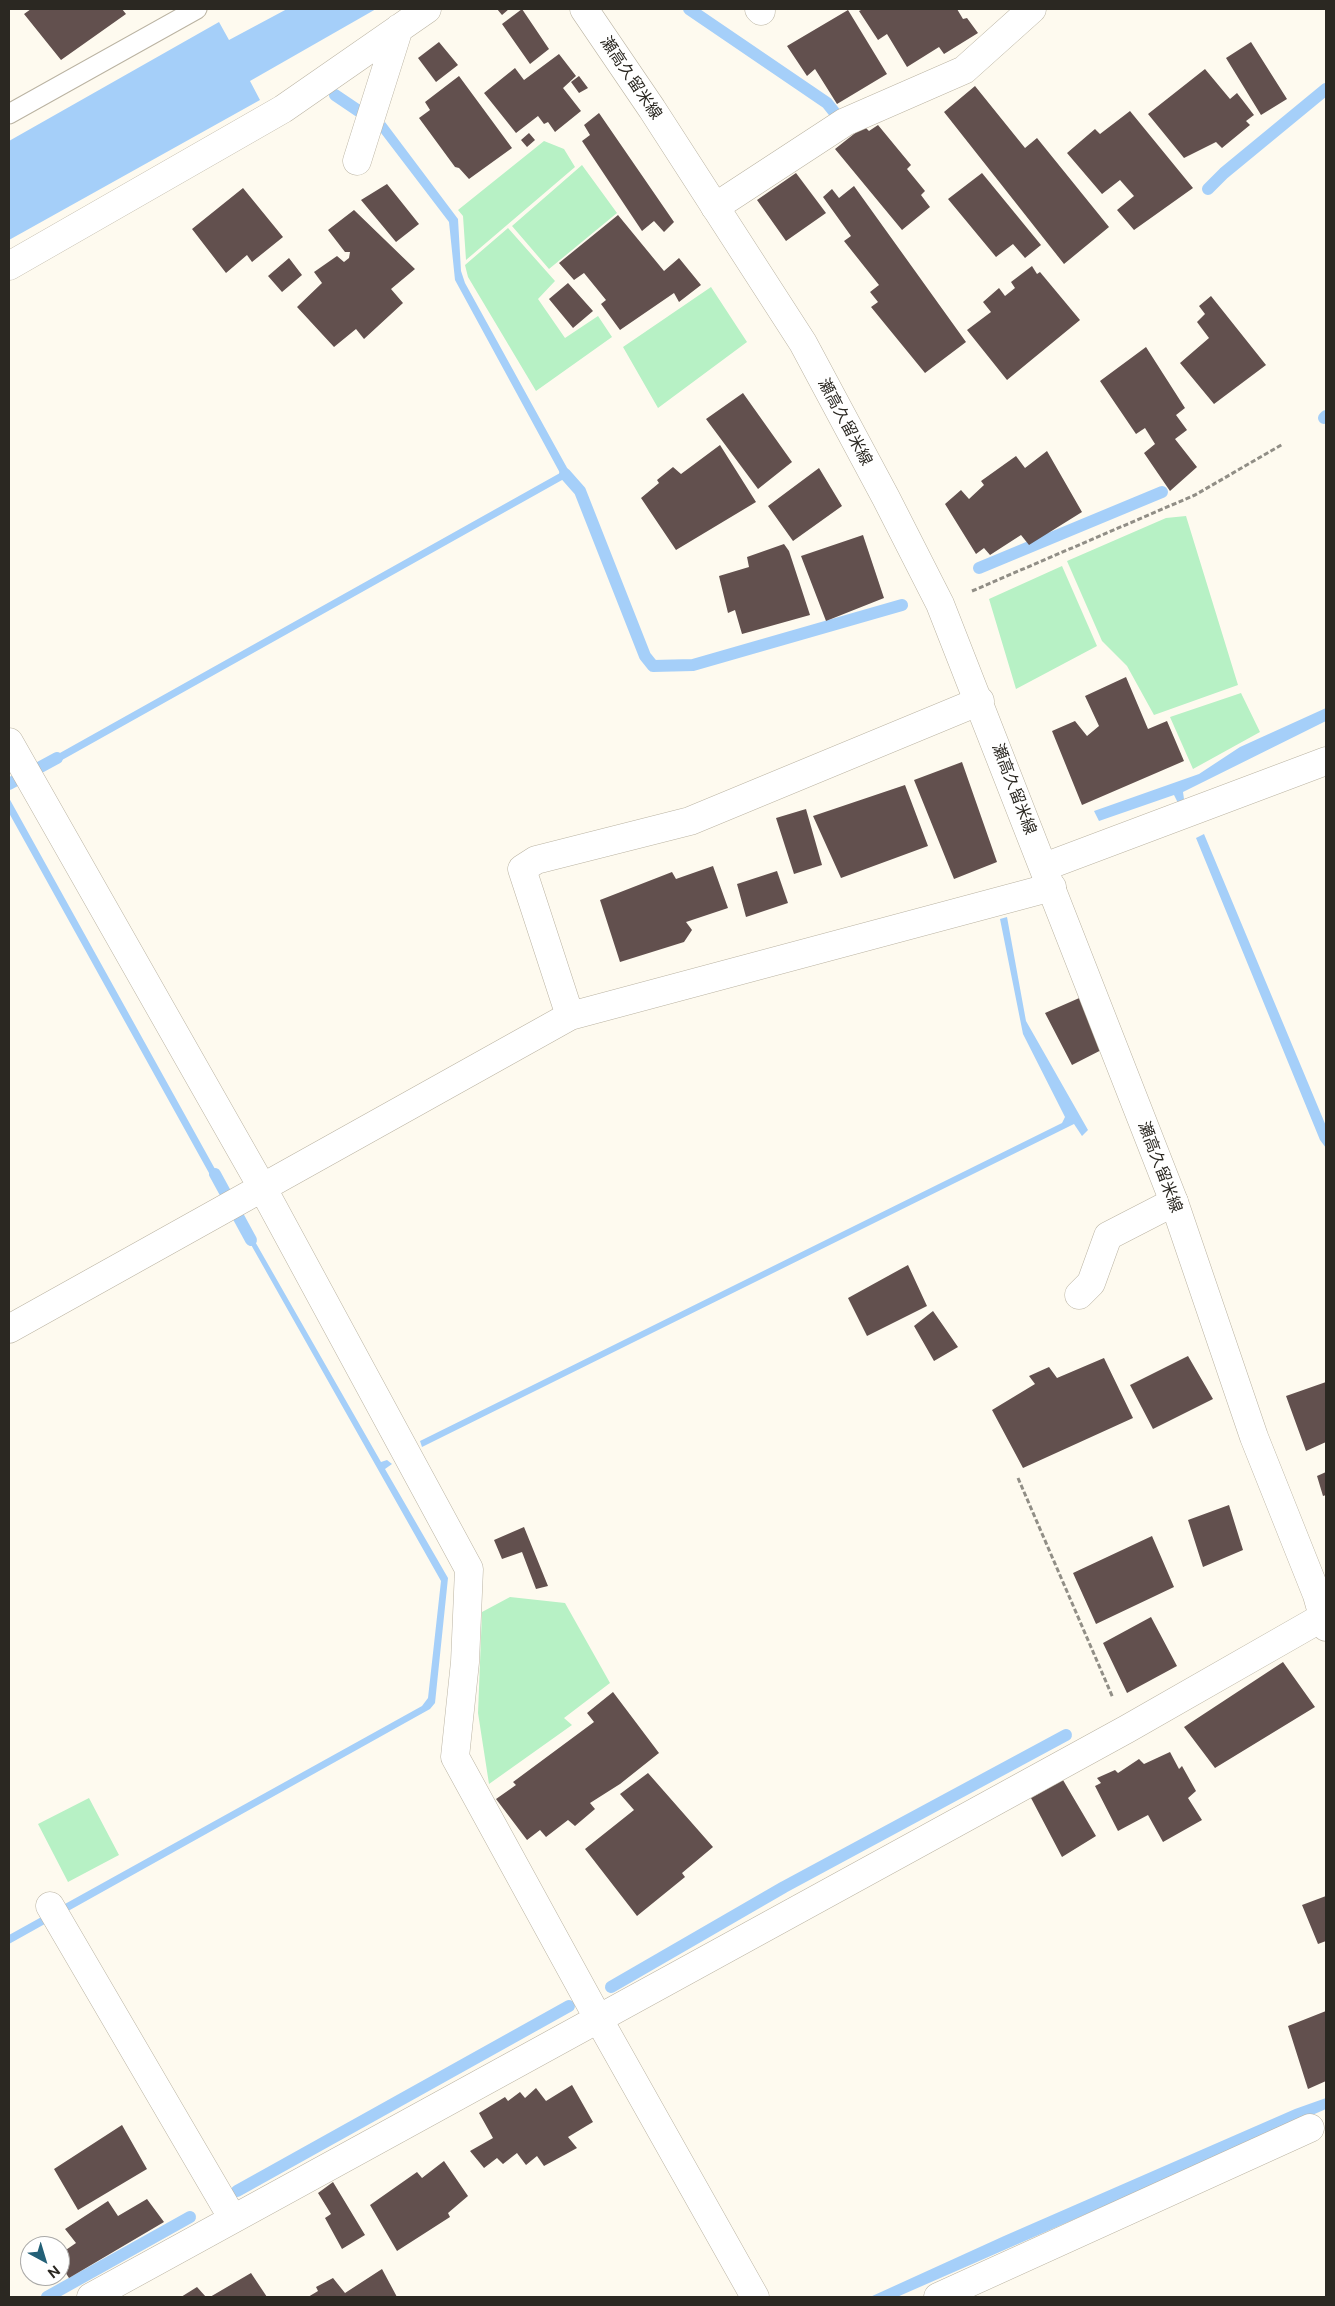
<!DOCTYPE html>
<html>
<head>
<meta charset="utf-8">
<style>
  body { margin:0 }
  #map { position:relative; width:1335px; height:2306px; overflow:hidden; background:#fefaef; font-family:"Public Sans",sans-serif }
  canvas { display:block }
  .frame { position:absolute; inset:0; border:10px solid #2b2822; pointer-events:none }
  .north { position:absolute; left:20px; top:2236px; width:50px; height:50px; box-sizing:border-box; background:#fff; border:1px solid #aaa9a7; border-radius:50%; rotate:141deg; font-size:14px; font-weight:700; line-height:20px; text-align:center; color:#2b2822 }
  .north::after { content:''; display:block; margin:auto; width:18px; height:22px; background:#236077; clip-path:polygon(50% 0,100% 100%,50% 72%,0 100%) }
</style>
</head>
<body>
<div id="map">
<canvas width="1335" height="2306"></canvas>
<div class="frame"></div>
<div class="north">N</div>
</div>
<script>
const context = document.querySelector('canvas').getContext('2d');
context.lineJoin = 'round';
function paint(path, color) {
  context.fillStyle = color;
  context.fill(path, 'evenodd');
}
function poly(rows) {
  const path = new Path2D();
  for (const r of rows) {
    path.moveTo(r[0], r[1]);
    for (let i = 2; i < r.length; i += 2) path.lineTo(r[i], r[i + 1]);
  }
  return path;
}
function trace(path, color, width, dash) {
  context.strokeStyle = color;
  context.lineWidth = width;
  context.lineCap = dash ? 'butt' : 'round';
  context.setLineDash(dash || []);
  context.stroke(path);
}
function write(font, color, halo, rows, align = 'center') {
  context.font = font + ' "Public Sans","Noto Sans JP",sans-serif';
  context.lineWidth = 5;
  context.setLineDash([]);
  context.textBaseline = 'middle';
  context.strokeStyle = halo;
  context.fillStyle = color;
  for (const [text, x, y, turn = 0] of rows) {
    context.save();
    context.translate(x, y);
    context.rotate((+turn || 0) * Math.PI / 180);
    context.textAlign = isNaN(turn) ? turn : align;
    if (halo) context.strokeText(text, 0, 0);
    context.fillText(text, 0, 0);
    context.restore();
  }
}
paint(poly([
  [544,141,564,149,575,167,466,260,463,216,458,210],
  [582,165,617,213,549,269,512,226],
  [508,228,555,281,538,299,565,338,598,316,612,337,536,391,468,277,465,265],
  [711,287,747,342,658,408,623,347],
  [1186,516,1238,685,1154,715,1127,666,1102,641,1067,561,1166,518],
  [1062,566,1097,646,1016,689,989,599],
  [1241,693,1260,732,1193,769,1170,717],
  [510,1597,565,1603,610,1683,564,1718,572,1725,489,1784,478,1713,482,1612],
  [89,1798,119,1855,68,1882,38,1824]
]), '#b7f1c5');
paint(poly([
  [287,9,376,9,250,81,260,100,9,240,9,141,219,22,229,40],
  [385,122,458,219,461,271,465,283,571,475,46,769,42,763,560,473,455,280,449,222,378,129],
  [1326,708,1326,721,1183,792,1184,799,1178,803,1174,795,1099,821,1094,811,1199,774,1240,747],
  [9,798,225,1187,219,1191,9,813],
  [1204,834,1326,1126,1326,1148,1320,1140,1196,838],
  [1007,917,1026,1021,1088,1130,1082,1136,1074,1124,422,1447,420,1441,1062,1123,1065,1117,1023,1034,1000,919],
  [245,1224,381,1462,387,1460,392,1464,385,1469,448,1578,435,1703,430,1709,9,1944,9,1935,422,1706,428,1698,441,1581,241,1227],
  [1326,2098,1326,2109,897,2297,870,2297,1004,2236,1295,2109]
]), '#a5cff9');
trace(poly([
  [689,9,827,103,835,113],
  [335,95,372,120],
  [1208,189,1224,173,1326,89],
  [1324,418,1326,416],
  [565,474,580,491,645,656,653,666,693,665,902,605],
  [979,568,1162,492],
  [9,784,57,758],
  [215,1174,251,1240],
  [611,1987,784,1887,1066,1735],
  [237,2191,569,2006],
  [47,2297,190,2217]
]), '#a5cff9', 12);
paint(poly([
  [31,9,122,9,126,14,61,60,24,14],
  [497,9,509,9,502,15],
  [522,9,549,49,530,64,502,24],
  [863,9,957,9,963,19,967,18,978,33,944,54,939,47,907,67,887,34,878,40,859,11],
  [848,10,887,74,837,104,815,69,807,76,787,46],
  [439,42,458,65,436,82,418,58],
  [1251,42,1287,99,1261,115,1226,58],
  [559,54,576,76,563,88,581,111,555,132,548,122,544,124,538,116,516,133,484,93,515,68,524,80],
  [1205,69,1230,99,1237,93,1254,115,1246,121,1250,125,1222,148,1216,142,1184,158,1148,114],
  [459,76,512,148,469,179,459,168,455,167,419,118,430,110,425,102],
  [579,76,588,88,579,93,571,82],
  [975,86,1025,148,1037,138,1109,227,1064,264,944,112],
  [1130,111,1193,188,1134,230,1117,210,1134,196,1120,180,1102,194,1067,153,1095,129,1100,134],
  [599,113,674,222,664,232,654,221,642,231,582,141,590,135,584,125],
  [878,125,911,165,907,169,925,191,921,195,930,207,902,230,835,149,864,126,869,131],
  [529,133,535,140,527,147,521,140],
  [796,173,826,213,786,241,757,200],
  [982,173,1041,245,1025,258,1013,244,996,257,948,199],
  [387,184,419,224,396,242,361,200],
  [854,186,966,342,925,373,871,307,878,302,870,292,879,285,844,241,851,236,823,197,832,189,839,198],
  [243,188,283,237,252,262,247,255,226,273,192,229],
  [354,210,415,269,391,289,403,303,364,339,356,329,334,347,297,307,322,283,314,272,337,256,344,262,349,258,350,252,345,252,328,230],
  [618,215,664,271,679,258,701,285,679,302,674,293,620,330,601,304,606,300,584,273,574,280,559,263],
  [289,258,302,275,282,292,268,276],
  [1032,266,1037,274,1040,272,1080,320,1007,380,967,330,991,312,983,302,999,288,1005,296,1015,288,1011,282],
  [568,283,593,311,573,328,549,299],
  [1211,296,1266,365,1214,404,1180,363,1209,338,1197,322,1205,314,1199,306],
  [1146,347,1185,408,1176,415,1187,430,1175,439,1197,467,1170,491,1144,453,1155,444,1145,428,1136,434,1100,381],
  [743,393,792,462,758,489,706,419],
  [720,445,756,502,676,550,641,498,659,483,657,480,673,467,681,474],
  [1047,451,1082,512,1029,545,1021,535,990,555,984,548,976,554,945,504,961,490,969,499,984,485,981,481,1016,456,1025,468],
  [819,468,842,506,793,541,768,506],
  [863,535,884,598,826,621,801,556],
  [784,544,789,551,810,615,742,634,735,610,728,613,719,576,749,567,747,557],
  [1126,677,1148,729,1167,721,1184,761,1082,805,1052,731,1075,721,1087,736,1099,726,1085,696],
  [962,762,997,862,954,879,914,780],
  [905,785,928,846,841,878,813,816],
  [806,809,822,865,794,874,776,818],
  [713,866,728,908,686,922,692,930,684,942,620,962,600,900,672,872,676,879],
  [777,871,788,903,746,917,737,884],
  [1093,992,1117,1042,1072,1065,1045,1013],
  [908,1265,927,1306,867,1336,848,1298],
  [933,1311,958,1347,934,1361,914,1326],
  [1188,1356,1213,1399,1153,1429,1130,1385],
  [1104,1358,1133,1418,1023,1468,992,1410,1035,1384,1029,1376,1049,1367,1057,1378],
  [1326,1382,1326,1442,1306,1451,1286,1396],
  [1326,1472,1326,1495,1323,1496,1317,1476],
  [1229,1505,1243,1550,1203,1567,1188,1520],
  [524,1527,548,1586,536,1589,522,1552,502,1559,494,1540],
  [1152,1536,1174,1587,1096,1624,1073,1573],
  [1151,1617,1177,1666,1127,1693,1103,1643],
  [1283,1662,1315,1707,1215,1768,1184,1727],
  [613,1692,659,1753,620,1784,590,1803,595,1809,575,1826,568,1820,546,1837,540,1830,527,1840,496,1799,516,1785,513,1782,594,1722,587,1713],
  [1170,1752,1179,1769,1182,1766,1196,1791,1188,1798,1202,1820,1163,1842,1148,1815,1118,1831,1095,1786,1101,1783,1097,1778,1115,1770,1118,1773,1139,1759,1144,1764],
  [648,1773,713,1847,682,1873,685,1877,637,1916,585,1849,634,1810,620,1794],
  [1063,1780,1096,1836,1062,1857,1031,1798],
  [1326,1896,1326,1941,1318,1944,1302,1905],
  [1326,2011,1326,2081,1308,2089,1288,2026],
  [572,2085,593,2122,568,2137,577,2148,544,2166,537,2156,526,2165,517,2153,503,2164,497,2158,484,2168,470,2151,493,2138,479,2113,505,2097,508,2101,520,2092,525,2098,536,2088,546,2101],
  [122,2125,147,2169,78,2210,54,2169],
  [444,2161,468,2196,448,2213,450,2217,397,2251,370,2205,417,2172,422,2178],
  [333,2182,365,2235,342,2249,325,2218,331,2214,318,2193],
  [147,2199,164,2222,69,2278,60,2264,60,2254,76,2243,65,2229,108,2201,118,2216],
  [382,2269,397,2297,308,2297,318,2291,316,2287,333,2278,345,2293],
  [251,2273,267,2297,210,2297],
  [197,2287,206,2297,181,2297]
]), '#62504e');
const service = poly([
  [9,114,197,9]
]);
const minor = poly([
  [759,9,761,11],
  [357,161,399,28],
  [715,207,845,122,964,70,1032,9],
  [9,266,283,109,427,9],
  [9,742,262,1187,469,1569,465,1662,455,1757,598,2018,755,2297],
  [1044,867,1326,761],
  [570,1016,522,869,536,860,690,821,980,701],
  [1079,1295,1091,1283,1108,1236,1174,1202],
  [9,1329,570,1016,1052,887],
  [50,1906,233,2219],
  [91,2297,1127,1729,1323,1617],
  [938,2297,1310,2128]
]);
const primary = poly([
  [584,9,652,109,803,343,886,498,940,604,1174,1202,1254,1437,1317,1595,1326,1627]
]);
trace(service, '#bab3a2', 21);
trace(minor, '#bab3a2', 29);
trace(primary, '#bab3a2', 29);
trace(poly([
  [972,591,1195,495,1283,444],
  [1018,1478,1113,1698]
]), '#918e86', 3, [5, 2.5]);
trace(service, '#fff', 19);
trace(minor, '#fff', 28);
trace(primary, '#fff', 28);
write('16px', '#2b2822', '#fff', [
  ["瀬高久留米線",631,78,56],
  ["瀬高久留米線",845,422,62],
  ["瀬高久留米線",1014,789,69],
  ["瀬高久留米線",1160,1167,69]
]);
</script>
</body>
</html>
